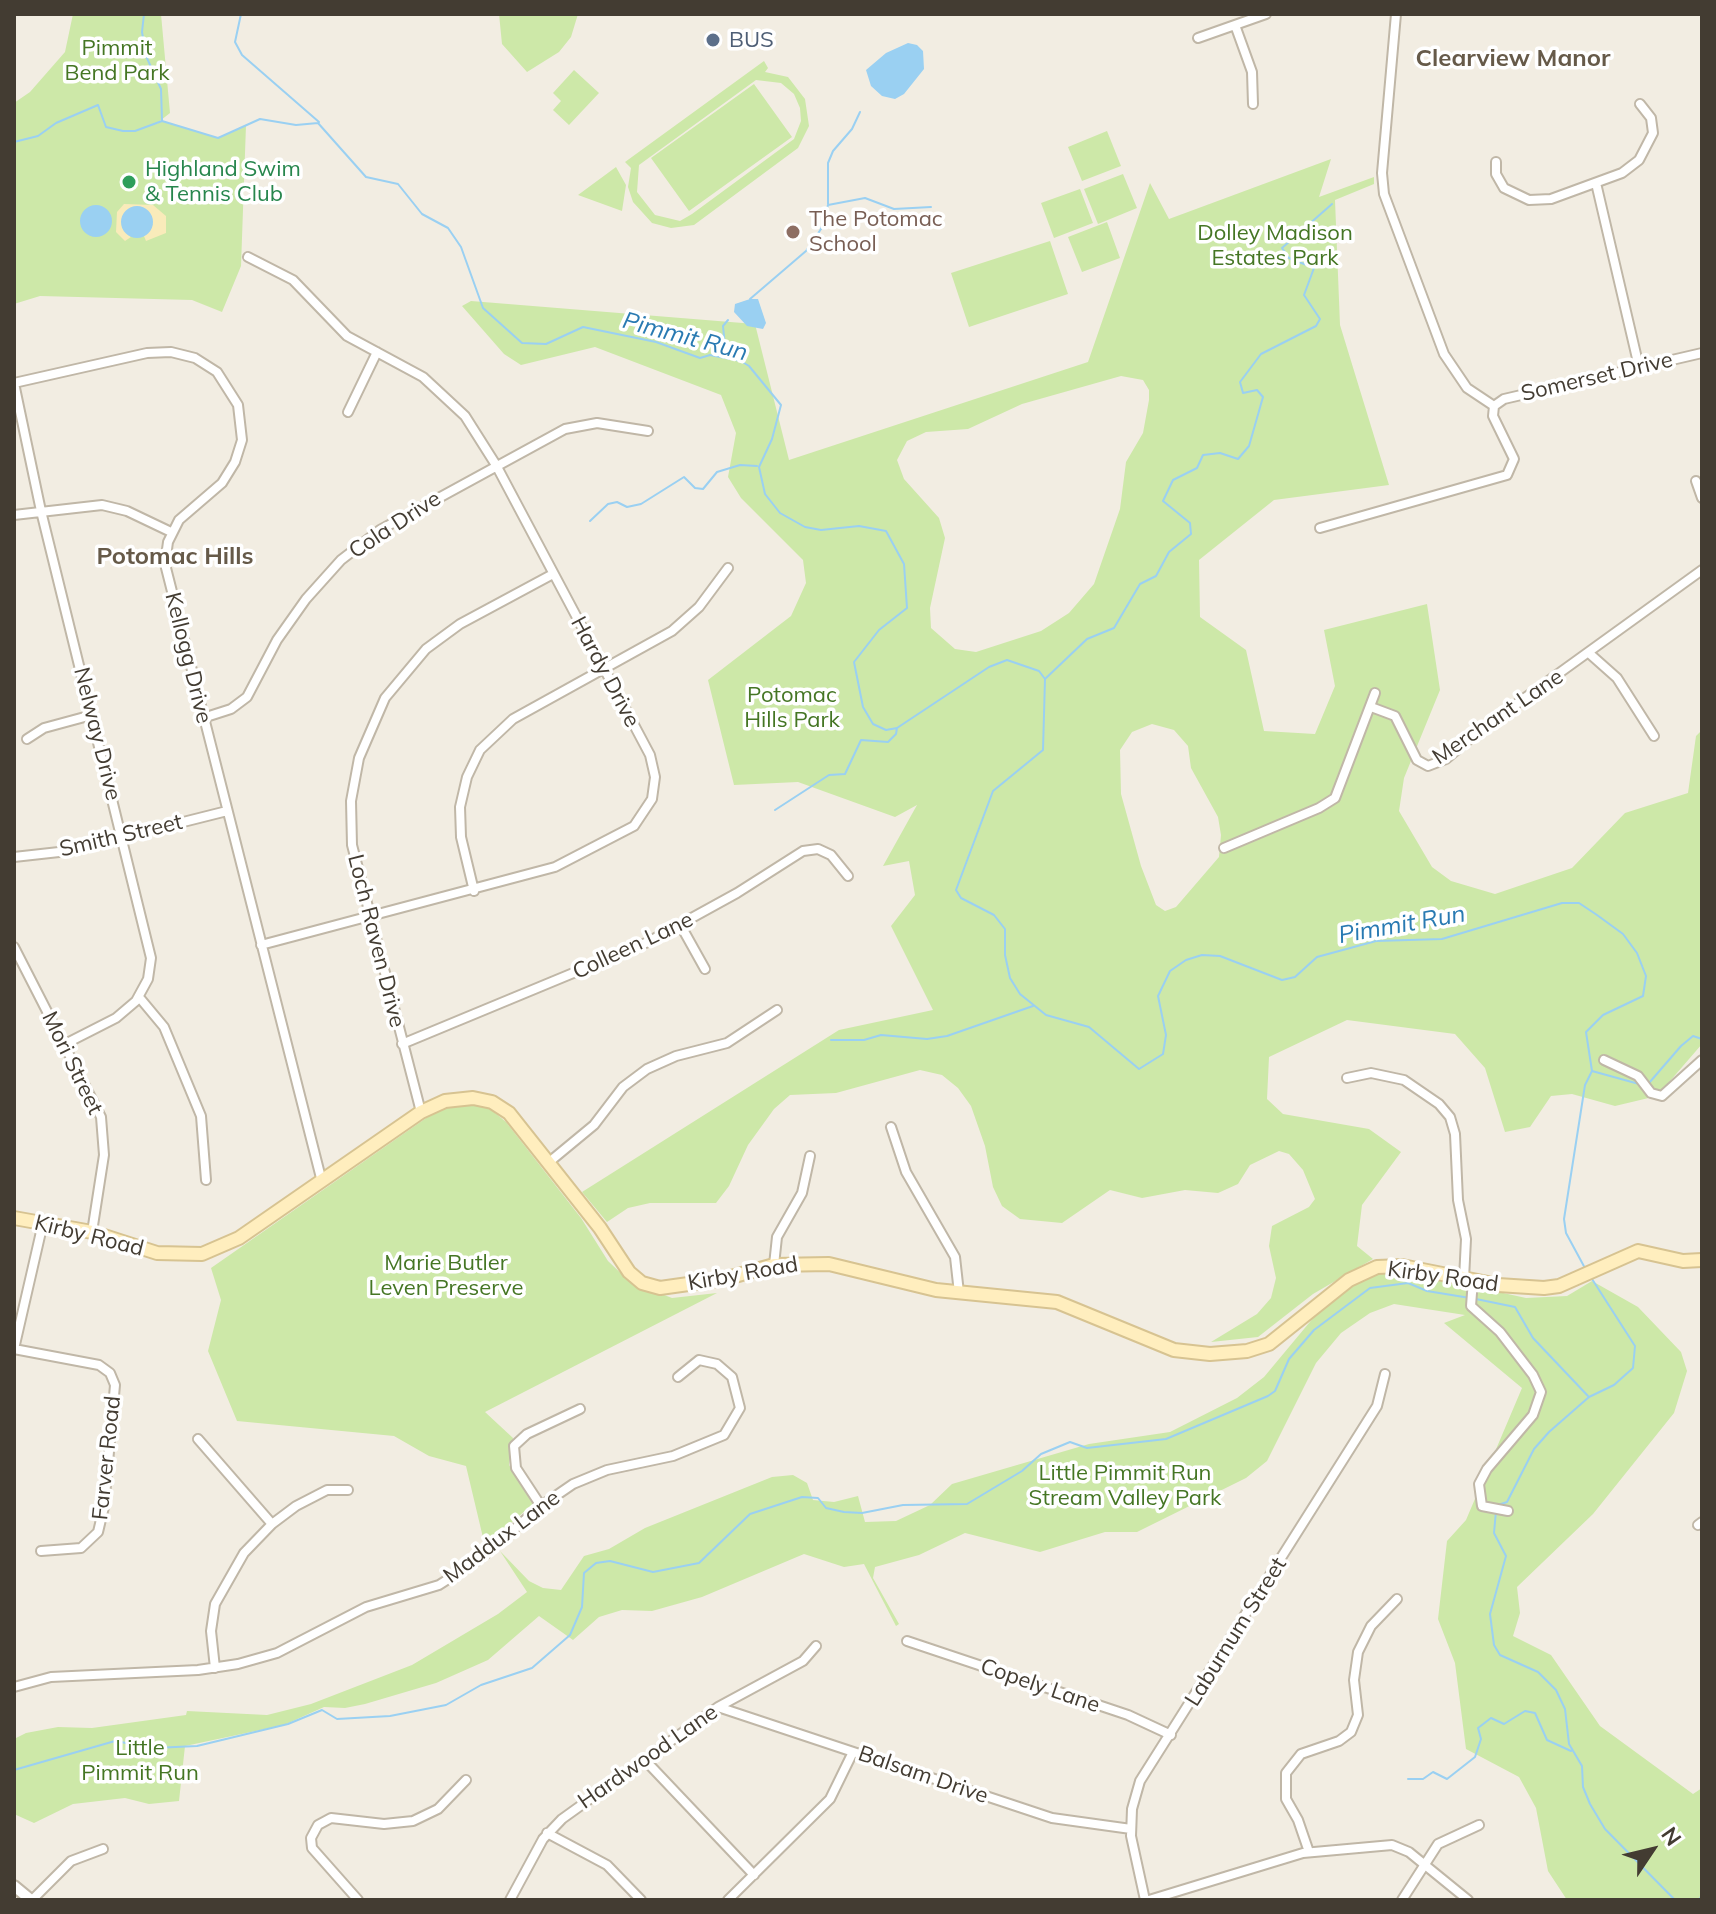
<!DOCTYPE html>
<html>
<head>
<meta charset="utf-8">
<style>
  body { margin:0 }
  #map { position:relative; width:1716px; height:1914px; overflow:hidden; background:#f2ede2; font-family:Mulish,sans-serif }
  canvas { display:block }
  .frame { position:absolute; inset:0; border:16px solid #433c32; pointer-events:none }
  .north { position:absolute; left:1612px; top:1810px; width:80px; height:80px; -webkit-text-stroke:6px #fff; paint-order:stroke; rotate:55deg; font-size:22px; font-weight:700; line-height:32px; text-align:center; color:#433c32 }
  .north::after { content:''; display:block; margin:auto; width:28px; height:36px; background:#433c32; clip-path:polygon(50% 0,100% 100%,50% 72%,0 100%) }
</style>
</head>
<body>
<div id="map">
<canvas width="1716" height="1914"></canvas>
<div class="frame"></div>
<div class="north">N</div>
</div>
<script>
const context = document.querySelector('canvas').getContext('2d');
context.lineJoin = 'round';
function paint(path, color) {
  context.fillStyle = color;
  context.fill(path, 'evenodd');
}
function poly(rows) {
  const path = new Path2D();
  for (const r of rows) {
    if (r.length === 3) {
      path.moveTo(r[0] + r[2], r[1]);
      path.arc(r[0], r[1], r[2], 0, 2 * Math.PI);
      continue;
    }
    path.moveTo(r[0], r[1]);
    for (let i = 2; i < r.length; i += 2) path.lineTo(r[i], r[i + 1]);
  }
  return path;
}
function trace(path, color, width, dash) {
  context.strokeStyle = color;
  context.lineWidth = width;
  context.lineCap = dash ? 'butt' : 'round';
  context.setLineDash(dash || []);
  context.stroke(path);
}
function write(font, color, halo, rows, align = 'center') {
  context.font = font + ' Mulish,sans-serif';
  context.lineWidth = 7;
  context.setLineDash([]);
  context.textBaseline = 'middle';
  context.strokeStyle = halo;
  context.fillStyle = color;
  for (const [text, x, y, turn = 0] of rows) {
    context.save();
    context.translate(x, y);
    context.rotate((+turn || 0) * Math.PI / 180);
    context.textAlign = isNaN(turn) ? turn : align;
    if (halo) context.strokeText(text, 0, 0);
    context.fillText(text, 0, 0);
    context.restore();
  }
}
paint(poly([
  [73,14,161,14,170,113,156,124,162,121,218,138,246,125,241,266,222,312,192,300,40,296,14,304,14,103,30,92,65,52],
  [499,14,578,14,571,37,559,52,527,72,502,44],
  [764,61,768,68,765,72,788,77,805,99,809,126,798,148,694,225,671,228,652,223,633,202,628,187,631,168,625,162],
  [756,80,781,83,794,94,800,108,801,121,794,139,692,214,680,221,655,215,637,192,639,165],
  [574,70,599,93,569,125,553,110,561,101,553,93],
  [754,84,792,137,689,211,651,158],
  [1107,131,1121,166,1082,181,1068,147],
  [1331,159,1319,197,1374,177,1374,184,1335,200,1340,325,1389,485,1274,500,1199,560,1200,617,1246,650,1264,731,1315,734,1335,686,1324,630,1427,604,1440,690,1404,778,1399,811,1432,867,1451,881,1495,894,1572,868,1625,813,1688,793,1696,736,1702,730,1702,1044,1657,1096,1615,1106,1572,1094,1551,1096,1530,1127,1505,1132,1485,1068,1455,1034,1347,1020,1269,1057,1267,1099,1283,1114,1369,1129,1401,1152,1362,1205,1357,1246,1373,1259,1313,1294,1258,1337,1211,1342,1257,1314,1271,1298,1276,1278,1269,1246,1272,1226,1309,1207,1315,1199,1303,1170,1289,1154,1279,1151,1250,1165,1238,1184,1218,1193,1185,1190,1142,1198,1110,1190,1062,1223,1020,1219,1002,1206,993,1187,985,1146,971,1106,958,1088,942,1075,920,1070,836,1093,790,1095,774,1109,748,1145,729,1186,716,1203,650,1203,628,1208,607,1222,582,1192,839,1030,933,1010,891,926,915,895,909,861,883,866,917,805,895,817,798,782,734,785,708,680,791,616,806,583,803,560,741,498,728,477,736,433,721,395,595,347,521,365,504,354,462,306,471,301,755,324,789,460,1088,362,1150,183,1169,219],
  [1121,376,1143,380,1149,390,1149,400,1143,433,1126,462,1120,509,1094,584,1069,613,1041,631,976,652,955,649,931,628,930,608,945,538,939,518,904,479,897,460,907,441,926,432,968,429,1022,404],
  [1152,724,1174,730,1188,746,1191,768,1218,817,1221,835,1219,857,1176,907,1165,911,1156,905,1141,866,1121,794,1120,750,1132,732],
  [616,167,626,185,622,211,578,195],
  [1123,174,1137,208,1098,224,1084,189],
  [1080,189,1093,223,1054,238,1041,203],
  [1107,222,1120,258,1082,272,1068,237],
  [1050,241,1068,294,969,327,951,273],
  [466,1102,488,1107,506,1122,581,1218,608,1261,630,1282,672,1298,717,1293,485,1412,513,1438,509,1465,534,1503,485,1546,466,1466,429,1456,394,1436,237,1421,208,1351,221,1300,211,1268,442,1107],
  [1403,1271,1526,1298,1567,1296,1592,1281,1638,1307,1681,1352,1687,1371,1674,1413,1593,1514,1517,1587,1520,1613,1513,1636,1551,1655,1600,1726,1693,1794,1702,1788,1702,1900,1567,1900,1548,1871,1536,1808,1519,1777,1466,1749,1455,1663,1438,1619,1447,1541,1466,1520,1522,1388,1444,1323,1465,1315,1394,1304,1370,1313,1341,1333,1316,1363,1267,1461,1246,1478,1137,1532,1105,1532,1040,1552,965,1533,919,1555,875,1567,873,1578,899,1624,896,1626,864,1564,844,1567,804,1554,702,1597,652,1611,622,1610,599,1617,573,1640,539,1616,488,1660,436,1683,365,1704,345,1708,324,1707,284,1725,185,1746,179,1801,149,1804,125,1798,73,1804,34,1823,14,1814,14,1739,26,1733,58,1727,92,1728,186,1715,187,1711,267,1715,311,1704,412,1665,498,1614,527,1592,500,1551,529,1581,543,1588,561,1590,584,1556,609,1549,645,1528,772,1477,793,1475,807,1483,813,1500,834,1502,858,1496,865,1522,896,1521,930,1505,952,1484,1089,1444,1170,1432,1237,1398,1264,1377,1314,1317,1347,1285,1367,1273]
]), '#cde8a8');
paint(poly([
  [124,204,153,205,166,216,166,233,146,241,144,236,153,224,128,235,131,237,125,241,116,232,117,212]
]), '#f9ebba');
paint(poly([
  [908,43,917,45,923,51,924,69,904,94,895,99,882,96,871,86,866,70,886,53],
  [96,221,16],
  [137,222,16],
  [750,299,758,299,766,323,763,329,747,326,734,312,735,304]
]), '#9ad0f2');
trace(poly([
  [144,14,142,32,146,56,161,89,162,120],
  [241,14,235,42,242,55,319,122],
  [14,142,38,136,56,123,98,105,106,127,123,131,135,131,162,121,218,138,260,119,296,125,318,123,366,177,398,184,422,214,448,228,461,247,483,308,522,343,546,344,583,327,656,342,700,358,710,355,741,361,749,366,781,405,772,439,759,467,765,494,780,513,805,527,821,530,859,526,886,531,904,564,907,608,879,630,854,662,863,707,873,724,886,730,897,728,989,667,1007,660,1039,671,1045,679,1043,750,993,791,956,890,961,898,994,915,1005,929,1005,955,1010,978,1020,994,1046,1015,1089,1027,1139,1069,1163,1054,1166,1035,1158,996,1170,971,1186,960,1202,955,1220,956,1282,980,1295,977,1317,957,1376,941,1442,939,1562,903,1579,903,1597,915,1623,934,1637,953,1646,976,1643,996,1603,1015,1586,1032,1592,1071,1585,1085,1564,1219,1566,1233,1586,1270],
  [828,204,828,163,833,151,852,129,860,112],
  [750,299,806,251,821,229,828,205,865,198,894,209,931,207],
  [726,357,723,326,728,320],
  [590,521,608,504,617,502,627,507,641,504,684,477,695,488,703,489,717,472,740,465,757,466],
  [1045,679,1087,639,1114,628,1140,584,1156,576,1169,552,1191,534,1190,523,1163,501,1173,480,1197,468,1203,455,1220,453,1238,459,1249,446,1263,397,1257,390,1243,393,1240,382,1261,354,1316,326,1320,319,1304,295,1314,268,1289,258,1282,248,1332,204],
  [775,810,829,775,845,774,861,740,888,742,896,734,897,728],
  [831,1040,864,1040,881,1035,927,1039,947,1036,1033,1006],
  [1592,1071,1639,1084],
  [1649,1083,1681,1046,1693,1036,1702,1039],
  [1476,1299,1515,1307,1533,1338,1588,1396],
  [1498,1505,1507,1502,1534,1449,1549,1432,1589,1397,1614,1385,1633,1368,1635,1346,1592,1279],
  [1496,1511,1494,1533,1506,1556,1490,1614,1494,1645,1500,1655,1538,1672,1556,1690,1565,1709,1569,1744,1582,1766,1583,1787,1590,1804,1605,1829,1675,1900],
  [14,1770,115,1741,154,1748,197,1746,288,1724,322,1710,337,1719,390,1716,446,1705,481,1685,532,1668,570,1635,582,1607,584,1573,596,1563,610,1561,653,1572,699,1563,750,1514,802,1497,818,1498,826,1508,844,1512,862,1513,903,1505,967,1504,1022,1471,1041,1454,1070,1442,1087,1448,1166,1439,1268,1396,1275,1391,1289,1359,1314,1330,1370,1288,1408,1283,1427,1291,1470,1298],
  [1408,1779,1423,1779,1433,1772,1447,1779,1475,1757,1481,1739,1478,1728,1491,1718,1504,1724,1525,1711,1535,1713,1547,1740,1571,1751],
  [1699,1900,1702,1895]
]), '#9ad0f2', 2);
const minor = poly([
  [1396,14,1382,173,1384,194,1444,354,1467,388,1494,406],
  [1235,25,1252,72,1253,104],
  [1198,38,1266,14],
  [1496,162,1496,174,1504,188,1529,200,1551,199,1622,173,1639,160,1653,133,1651,118,1640,104],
  [1596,183,1639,367],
  [248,257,293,280,347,336,423,377,465,416,496,465,650,755,655,777,652,799,634,826,555,867,261,945],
  [14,383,147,353,171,352,195,358,217,372,238,405,242,440,235,462,222,483,179,520,168,542,165,564,321,1178],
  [14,383,41,511,151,958,148,979,136,1001,116,1018,65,1044],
  [1494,406,1504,399,1702,353],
  [348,412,377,352],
  [1696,481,1702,498],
  [14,515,102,505,127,511,171,532],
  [1320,528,1507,475,1514,459,1493,416,1494,406],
  [1590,654,1617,678,1654,736],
  [1371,707,1395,716,1417,760,1428,766,1446,759,1479,731,1702,570],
  [203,718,231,709,247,697,277,640,306,599,341,560,380,530,565,429,597,423,648,431],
  [27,739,44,728,92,715],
  [1224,848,1319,808,1335,798,1375,693],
  [14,857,68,851,227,811],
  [474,891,461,837,460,807,467,777,480,750,513,719,672,631,699,607,728,568],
  [681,926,705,969],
  [14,947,101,1117,104,1155,92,1232],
  [139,997,164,1027,201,1116,206,1180],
  [402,1044,648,942,737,893,803,851,818,849,831,855,848,876],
  [1604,1060,1638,1076,1651,1093,1662,1096,1702,1060],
  [1347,1078,1371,1073,1404,1080,1439,1104,1450,1117,1455,1134,1458,1200,1466,1239,1464,1279],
  [421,1112,352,845,351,801,359,758,385,698,426,649,460,624,553,574],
  [891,1127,906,1172,955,1257,959,1293],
  [548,1163,594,1125,623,1087,647,1069,676,1056,727,1043,777,1010],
  [774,1265,777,1237,802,1193,810,1156],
  [1473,1280,1471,1306,1500,1332,1533,1375,1541,1392,1533,1415,1487,1469,1479,1484,1482,1506,1508,1511],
  [14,1349,99,1365,110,1373,115,1385,104,1507,98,1532,81,1548,41,1551],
  [14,1349,43,1223],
  [198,1439,272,1524],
  [541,1506,516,1468,514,1446,527,1434,580,1409],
  [1698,1525,1702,1522],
  [907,1641,1128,1715,1171,1735],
  [215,1668,211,1631,215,1604,244,1553,272,1524,296,1506,327,1490,348,1490],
  [14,1687,51,1677,198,1670,238,1664,277,1653,366,1607,439,1585,481,1558,541,1506,573,1484,607,1470,673,1456,724,1435,740,1408,732,1377,717,1364,699,1360,678,1377],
  [718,1707,1052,1818,1131,1829],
  [644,1759,754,1875],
  [547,1833,607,1865,641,1900],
  [1309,1852,1298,1820,1286,1799,1286,1773,1301,1754,1339,1741,1351,1732,1358,1715,1354,1680,1358,1652,1371,1626,1397,1599],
  [32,1900,71,1861,103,1849],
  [358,1900,312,1848,311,1838,318,1825,331,1818,384,1824,413,1821,438,1809,466,1780],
  [510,1900,543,1839,562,1819,718,1707,803,1661,816,1646],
  [728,1900,830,1799,853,1752],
  [1145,1900,1131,1836,1132,1809,1140,1781,1377,1406,1385,1374],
  [1149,1900,1303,1853,1392,1845,1409,1852,1468,1900],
  [1402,1900,1438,1844,1479,1825]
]);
const tertiary = poly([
  [14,1886,31,1900]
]);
const secondary = poly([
  [14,1218,92,1232,157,1253,202,1254,239,1238,421,1112,445,1101,473,1098,492,1102,509,1113,600,1228,629,1272,642,1283,660,1288,724,1279,774,1265,829,1264,936,1290,1057,1302,1174,1350,1210,1354,1247,1351,1269,1344,1349,1280,1377,1267,1402,1266,1498,1285,1544,1288,1559,1286,1638,1251,1683,1261,1702,1260]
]);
trace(minor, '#c0b7a7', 12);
trace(tertiary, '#c0b7a7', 14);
trace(secondary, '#d7c391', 16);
trace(minor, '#fff', 8);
trace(tertiary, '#fff', 10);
trace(secondary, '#ffeebe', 12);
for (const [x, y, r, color] of [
  [713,40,8,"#5c6f8a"],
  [129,182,8,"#2e9e5b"],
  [793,232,8,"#8d6e63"]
]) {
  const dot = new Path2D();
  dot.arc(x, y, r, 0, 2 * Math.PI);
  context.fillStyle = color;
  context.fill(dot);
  trace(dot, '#fff', 3);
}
write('22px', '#4e5e75', '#fff', [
  ["BUS",729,40]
], 'left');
write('22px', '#457624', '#fff', [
  ["Pimmit",117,48],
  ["Bend Park",117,73],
  ["Dolley Madison",1275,233],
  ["Estates Park",1275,258],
  ["Potomac",792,695],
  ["Hills Park",792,720],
  ["Marie Butler",446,1263],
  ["Leven Preserve",446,1288],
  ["Little Pimmit Run",1125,1473],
  ["Stream Valley Park",1125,1498],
  ["Little",140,1748],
  ["Pimmit Run",140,1773]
]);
write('22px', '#27864d', '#fff', [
  ["Highland Swim",145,169],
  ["& Tennis Club",145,194]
], 'left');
write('22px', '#785e54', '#fff', [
  ["The Potomac",809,219],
  ["School",809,244]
], 'left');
write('22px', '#433c32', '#fff', [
  ["Somerset Drive",1597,377,-13],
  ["Cola Drive",395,525,-33],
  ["Kellogg Drive",188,658,76],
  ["Hardy Drive",605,672,62],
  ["Merchant Lane",1498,717,-34],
  ["Nelway Drive",97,734,76],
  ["Smith Street",121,836,-13],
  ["Loch Raven Drive",376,941,76],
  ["Colleen Lane",633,946,-25],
  ["Mori Street",72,1063,64],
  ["Kirby Road",89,1236,14],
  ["Kirby Road",743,1274,-10],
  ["Kirby Road",1443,1277,8],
  ["Farver Road",107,1458,-84],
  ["Maddux Lane",502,1537,-37],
  ["Laburnum Street",1236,1632,-58],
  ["Copely Lane",1040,1686,19],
  ["Hardwood Lane",648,1757,-35],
  ["Balsam Drive",923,1775,19]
]);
write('bold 24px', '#665a49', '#fff', [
  ["Clearview Manor",1513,59],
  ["Potomac Hills",175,557]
]);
write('italic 24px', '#297ab2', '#fff', [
  ["Pimmit Run",685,337,15],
  ["Pimmit Run",1402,925,-10]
]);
</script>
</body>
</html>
